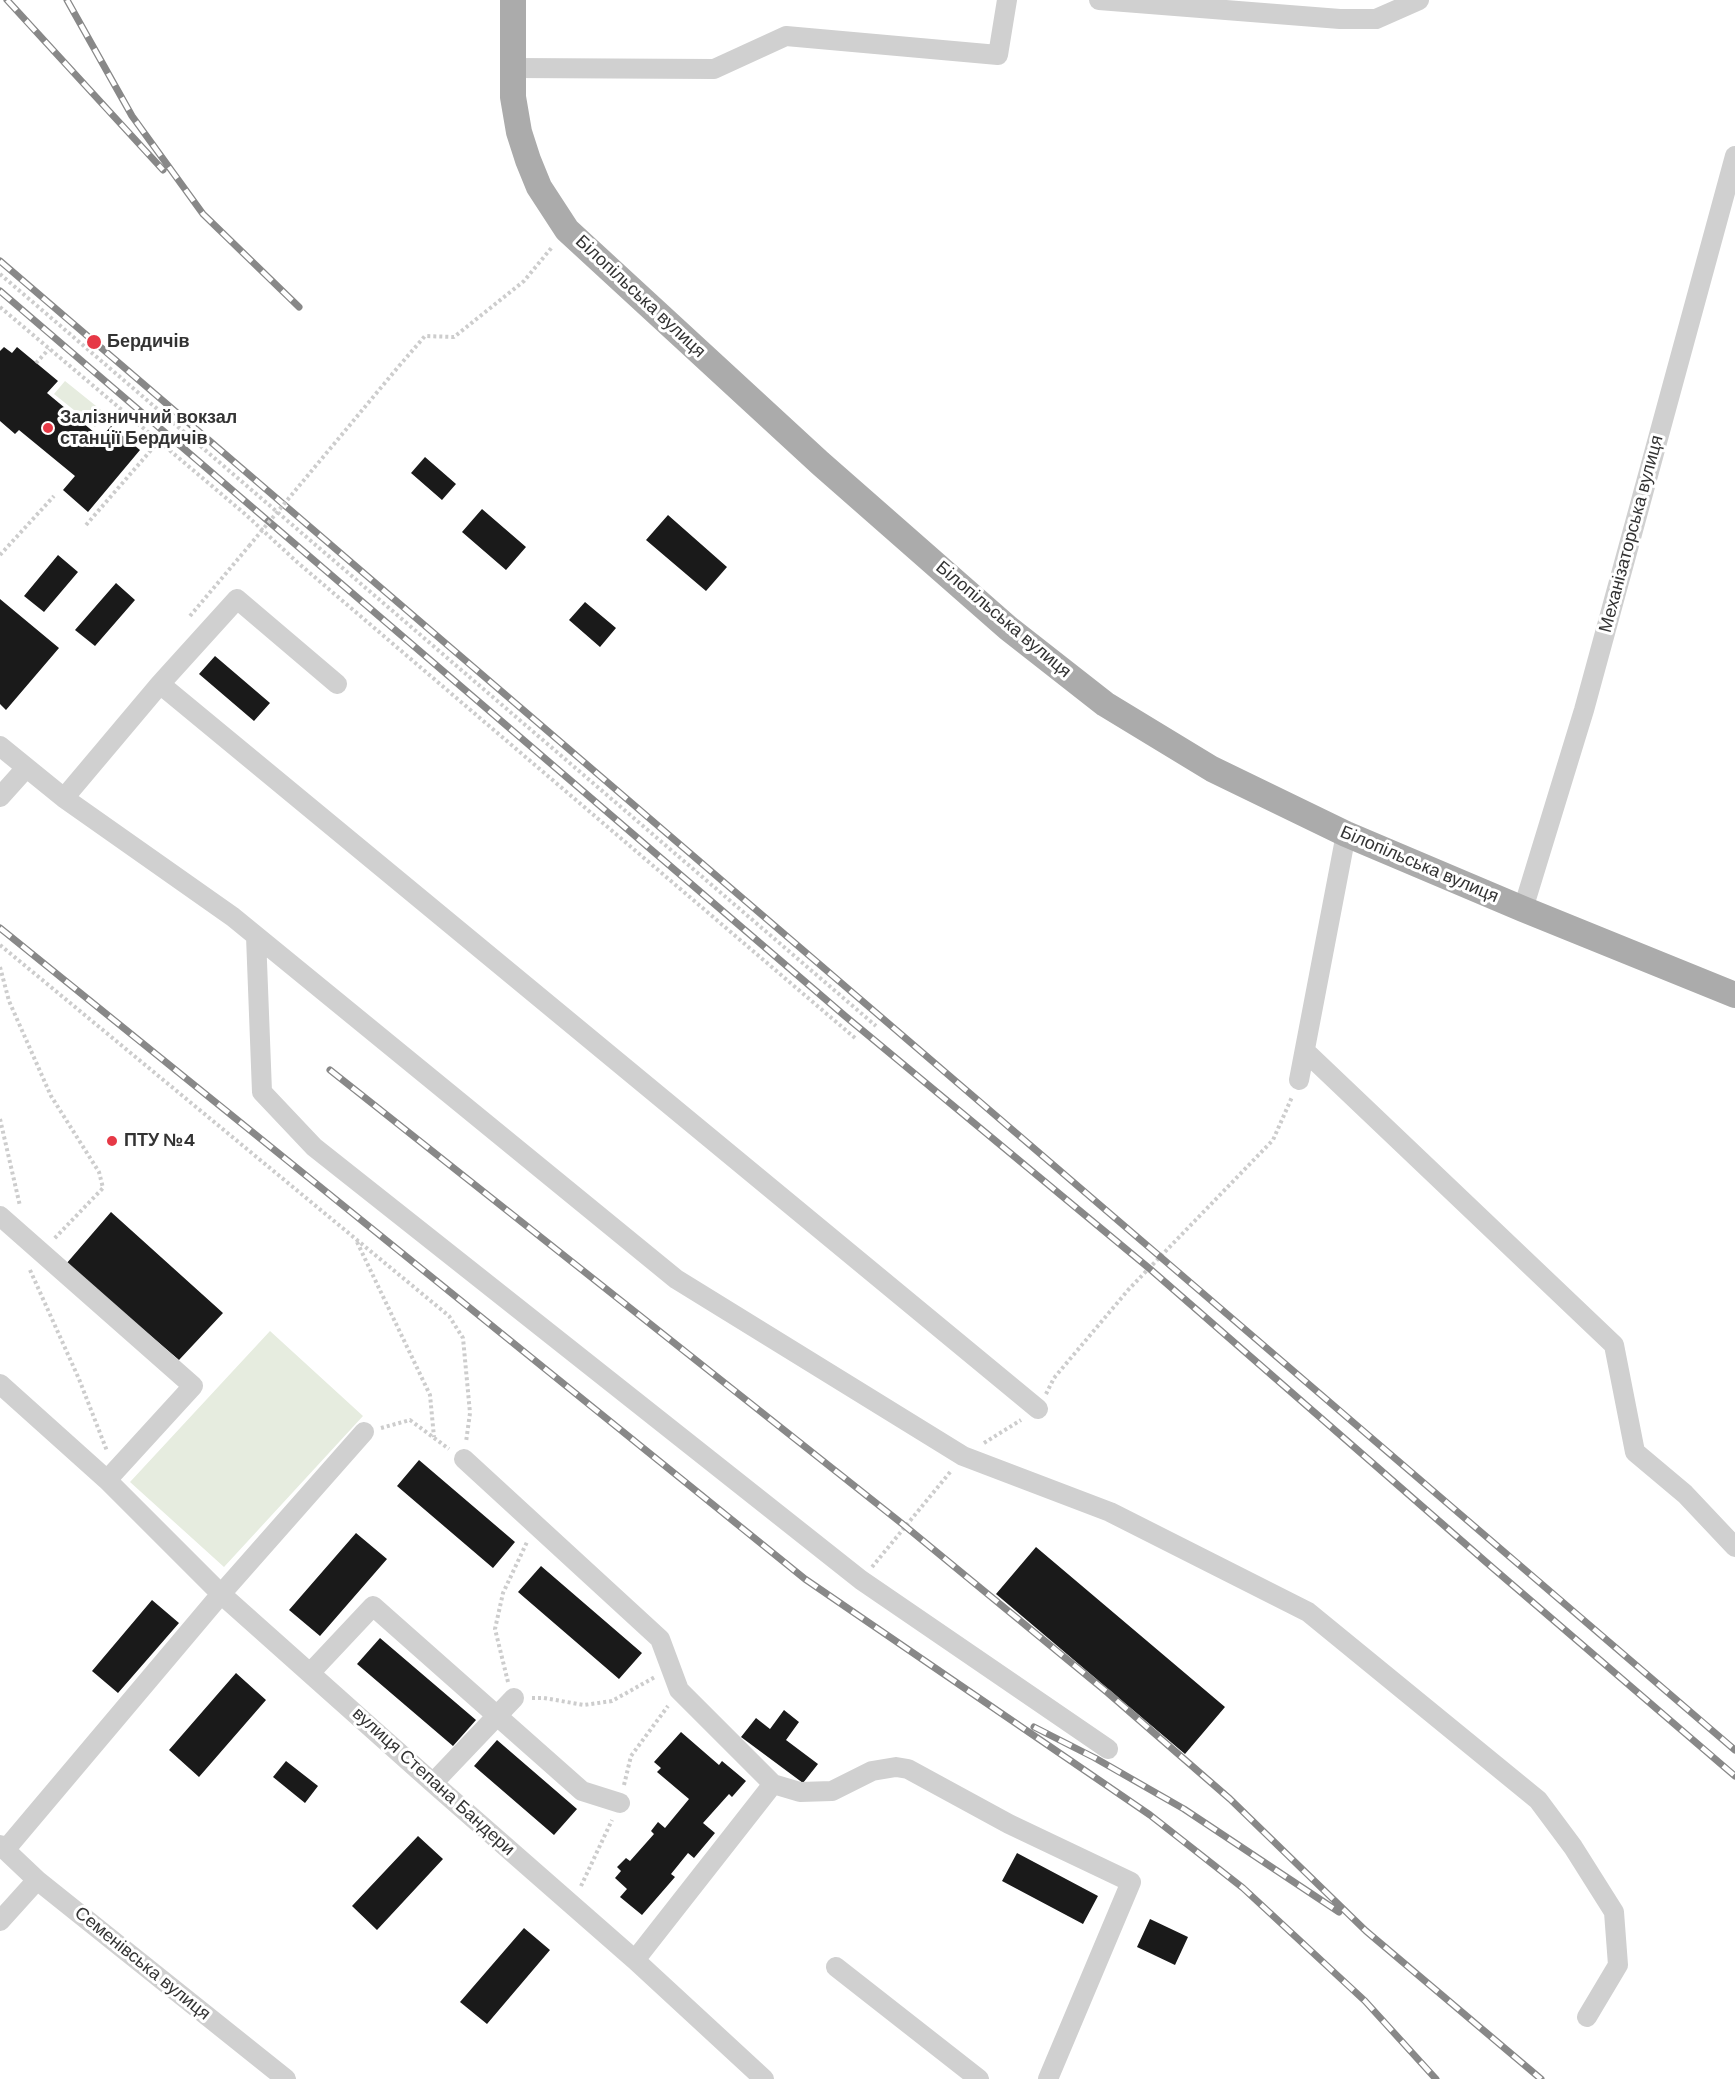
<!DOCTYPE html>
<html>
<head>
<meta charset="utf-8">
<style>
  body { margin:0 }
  canvas { display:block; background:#fff }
</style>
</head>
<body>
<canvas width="1735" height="2079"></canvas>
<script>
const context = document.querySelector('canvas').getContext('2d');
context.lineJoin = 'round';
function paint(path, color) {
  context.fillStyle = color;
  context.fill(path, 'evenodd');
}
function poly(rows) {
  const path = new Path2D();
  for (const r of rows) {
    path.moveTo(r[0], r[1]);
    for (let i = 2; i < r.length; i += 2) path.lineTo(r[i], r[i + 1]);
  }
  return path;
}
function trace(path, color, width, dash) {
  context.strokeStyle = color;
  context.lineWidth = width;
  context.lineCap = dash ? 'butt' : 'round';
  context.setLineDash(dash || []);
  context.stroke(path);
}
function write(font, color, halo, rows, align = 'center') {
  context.font = font + ' "DM Sans",sans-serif';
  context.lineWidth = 6;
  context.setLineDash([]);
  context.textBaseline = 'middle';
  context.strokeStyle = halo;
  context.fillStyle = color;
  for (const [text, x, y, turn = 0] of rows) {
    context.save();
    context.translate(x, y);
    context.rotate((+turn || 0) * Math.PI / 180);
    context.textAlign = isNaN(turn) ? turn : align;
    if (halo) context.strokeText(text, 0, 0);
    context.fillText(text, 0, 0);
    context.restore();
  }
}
paint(poly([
  [65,381,106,414,95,427,54,394],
  [270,1331,363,1416,224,1567,130,1482]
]), '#e6ecdf');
paint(poly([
  [4,347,12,353,17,347,58,381,47,393,101,438,111,426,140,450,88,512,63,490,75,476,19,430,15,434,0,421,0,351],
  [425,457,456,484,442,500,411,473],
  [482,509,526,547,506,570,462,532],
  [668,515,727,567,706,591,646,540],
  [58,555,78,572,44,612,24,596],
  [116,583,135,600,95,646,75,630],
  [0,599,59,648,6,710,0,704],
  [585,602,616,628,600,647,569,620],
  [215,656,270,703,254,721,199,674],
  [111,1212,223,1313,179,1360,66,1264],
  [419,1460,515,1542,493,1568,397,1486],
  [356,1533,387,1559,320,1636,289,1610],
  [1036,1547,1225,1707,1185,1754,996,1594],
  [541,1566,642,1653,619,1679,518,1592],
  [152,1600,179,1623,118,1693,92,1671],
  [380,1638,476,1720,453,1746,357,1664],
  [236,1673,266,1700,199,1777,169,1750],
  [784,1710,799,1722,786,1740,818,1764,803,1783,741,1737,756,1718,770,1729],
  [681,1732,719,1765,722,1761,746,1781,732,1797,729,1794,703,1823,715,1833,694,1858,688,1853,671,1874,675,1877,642,1915,620,1897,627,1889,615,1878,621,1871,617,1867,626,1858,630,1861,654,1834,651,1831,658,1822,665,1828,689,1799,657,1772,661,1768,654,1762],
  [497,1740,577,1809,554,1835,474,1766],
  [286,1761,318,1786,305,1803,273,1777],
  [418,1836,443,1859,377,1930,352,1906],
  [1017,1853,1098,1896,1083,1924,1002,1881],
  [1150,1919,1188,1937,1175,1965,1137,1947],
  [524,1928,550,1950,487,2024,460,2002]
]), '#1a1a1a');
trace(poly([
  [0,274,876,1026],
  [0,307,245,514,297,562,855,1038],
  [36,363,49,349],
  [399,366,425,336,454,337,524,281,553,246],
  [86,525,159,441],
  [0,555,54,496],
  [190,616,249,546],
  [0,945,449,1316,463,1338,470,1413,466,1442],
  [0,967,9,1001,51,1096,99,1172,103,1188,53,1240],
  [0,1119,20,1206],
  [357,1242,430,1395,434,1437],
  [30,1270,79,1379,107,1451],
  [1046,1394,1054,1378,1129,1289,1273,1140,1292,1097],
  [381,1428,410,1420,449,1449],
  [984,1443,1021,1420],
  [872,1567,951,1471],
  [508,1682,495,1629,503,1593,527,1542],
  [532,1698,544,1698,584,1705,612,1701,655,1677],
  [624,1785,631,1756,668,1706],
  [581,1886,612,1820]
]), '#cdcdcd', 4, [3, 3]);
trace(poly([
  [1099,0,1340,19,1376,19,1419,0],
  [512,68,714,69,786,36,998,55,1007,0],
  [160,684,237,599,337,684],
  [0,746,64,798,233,917,676,1279,963,1456,1110,1512,1308,1612,1538,1800,1573,1847,1614,1912,1618,1965,1587,2017],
  [0,797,26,768],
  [64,798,160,684,1038,1409],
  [1523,909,1584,710,1735,156],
  [256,936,262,1092,314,1147,861,1580,1108,1749],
  [1305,1051,1614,1345,1635,1452,1685,1494,1735,1547],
  [1299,1080,1346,834],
  [0,1216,193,1386,107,1480],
  [0,1384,107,1480,221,1594,433,1783,635,1960,764,2079],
  [464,1459,660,1639,679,1690,773,1784],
  [310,1673,373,1606,582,1791,620,1803],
  [433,1783,514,1698],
  [0,1845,37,1880,286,2079],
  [5,1850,221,1594,364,1432],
  [0,1921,37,1880],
  [635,1960,773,1784,800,1792,832,1791,872,1771,896,1767,908,1769,1009,1824,1131,1882,1048,2079],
  [836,1967,979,2079]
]), '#d0d0d0', 20);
trace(poly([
  [513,0,513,97,519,132,528,160,539,187,567,230,820,463,1008,628,1105,704,1212,769,1346,834,1523,909,1735,995]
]), '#ababab', 26);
const rail = poly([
  [7,0,163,170],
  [67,0,132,116,203,214,299,307],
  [0,261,1735,1750],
  [0,291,845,1016,1150,1269,1494,1569,1735,1776],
  [0,928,805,1579,1150,1815,1243,1888,1365,2001,1436,2079],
  [330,1070,905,1526,1108,1693,1230,1799,1366,1931,1541,2079],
  [1034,1727,1095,1758,1184,1809,1339,1912]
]);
trace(rail, '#888', 7);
trace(rail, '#fff', 4.5, [14]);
trace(poly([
  [249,546,399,366]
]), '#cdcdcd', 4, [3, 3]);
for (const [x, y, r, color] of [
  [94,342,8,"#e63946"],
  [48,428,6,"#e63946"],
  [112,1141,6,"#e63946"]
]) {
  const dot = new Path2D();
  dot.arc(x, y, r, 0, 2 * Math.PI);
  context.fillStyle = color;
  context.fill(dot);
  trace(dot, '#fff', 2);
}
write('18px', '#333', '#fff', [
  ["Білопільська вулиця",640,297,43],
  ["Механізаторська вулиця",1632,534,-75],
  ["Білопільська вулиця",1003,620,40],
  ["Білопільська вулиця",1419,865,23],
  ["вулиця Степана Бандери",433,1782,42],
  ["Семенівська вулиця",142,1964,39]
]);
write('bold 18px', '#333', '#fff', [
  ["Бердичів",107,342],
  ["Залізничний вокзал",60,418],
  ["станції Бердичів",60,439],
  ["ПТУ №4",124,1141]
], 'left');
</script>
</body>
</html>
